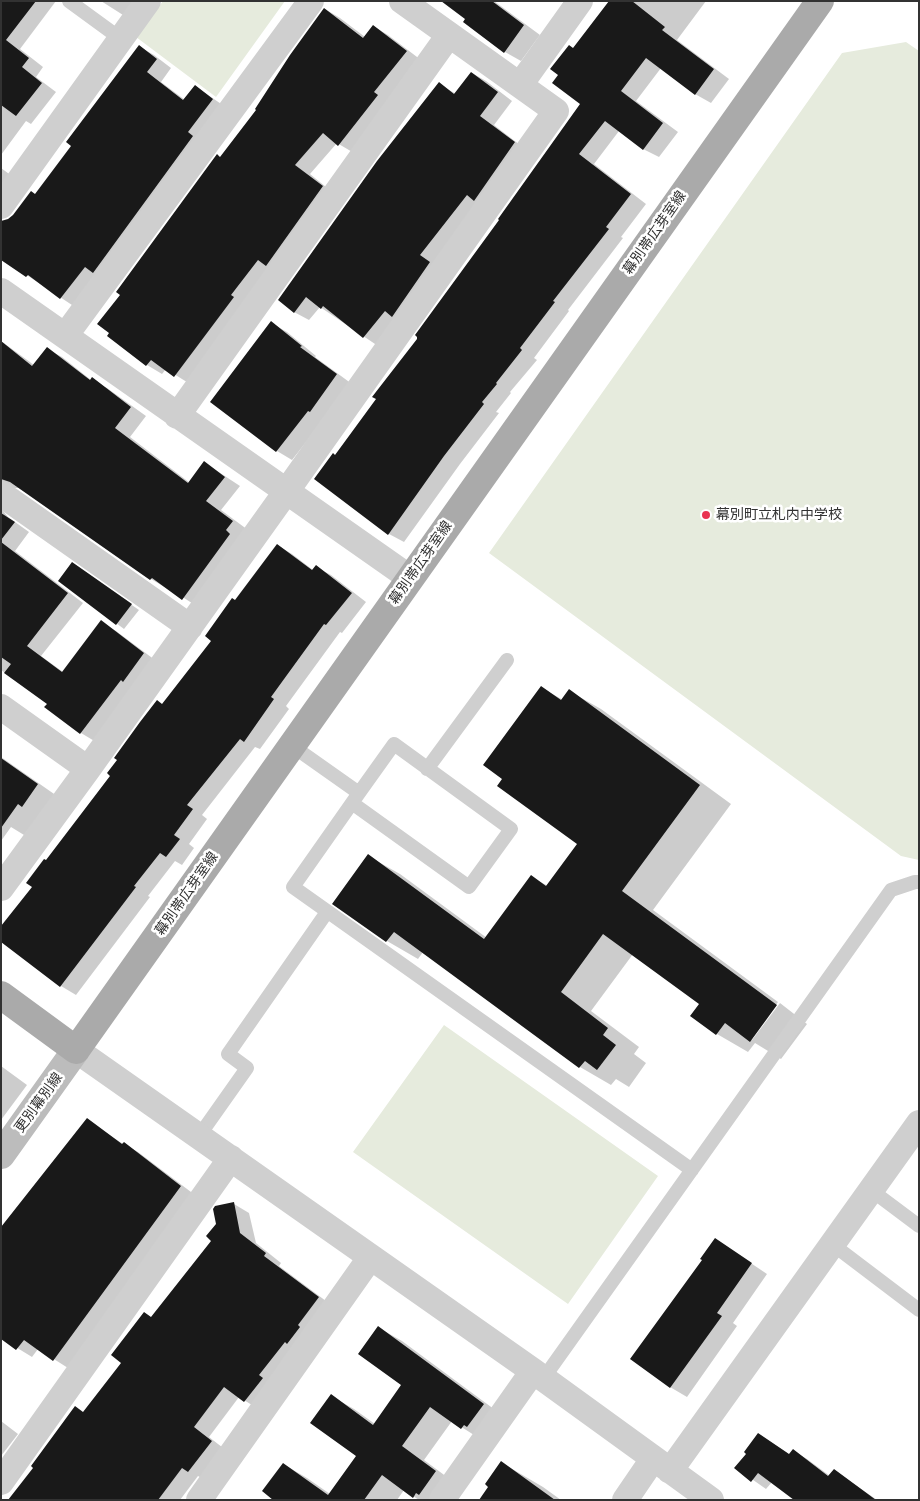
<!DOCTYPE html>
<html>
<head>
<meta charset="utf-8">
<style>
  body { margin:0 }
  #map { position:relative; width:920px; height:1501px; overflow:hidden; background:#fff; font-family:"Fira Sans Condensed",sans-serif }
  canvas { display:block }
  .frame { position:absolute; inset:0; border:2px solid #323232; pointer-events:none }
</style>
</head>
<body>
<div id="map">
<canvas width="920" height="1501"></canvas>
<div class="frame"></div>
</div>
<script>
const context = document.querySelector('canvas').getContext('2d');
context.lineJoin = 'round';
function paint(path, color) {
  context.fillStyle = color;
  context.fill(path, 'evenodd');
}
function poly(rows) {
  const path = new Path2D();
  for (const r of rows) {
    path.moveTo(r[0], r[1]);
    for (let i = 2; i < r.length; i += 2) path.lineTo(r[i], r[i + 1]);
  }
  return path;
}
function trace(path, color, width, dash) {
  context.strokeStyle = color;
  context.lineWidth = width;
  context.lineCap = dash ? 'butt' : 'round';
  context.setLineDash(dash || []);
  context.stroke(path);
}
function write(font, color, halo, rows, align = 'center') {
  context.font = font + ' "Fira Sans Condensed","Noto Sans JP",sans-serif';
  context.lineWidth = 5;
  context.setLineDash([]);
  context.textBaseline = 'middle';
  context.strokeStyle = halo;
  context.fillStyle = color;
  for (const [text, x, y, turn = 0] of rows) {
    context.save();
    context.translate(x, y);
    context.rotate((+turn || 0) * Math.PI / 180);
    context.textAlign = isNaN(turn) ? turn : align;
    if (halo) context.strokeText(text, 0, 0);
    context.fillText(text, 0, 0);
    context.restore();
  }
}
paint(poly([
  [163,1,285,1,216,97,136,37],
  [906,42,919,51,919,860,901,856,489,553,842,53],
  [444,1025,658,1176,568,1304,353,1152]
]), '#e6ebdd');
paint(poly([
  [1,1,56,1,20,49,43,67,36,77,56,92,31,124,26,121,1,155],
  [101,1,134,1,123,15],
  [443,1,494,1,540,35,521,61,505,52,467,18],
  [610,1,706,1,677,40,729,79,711,103,695,94,661,68,636,101,678,132,659,157,643,149,619,131,594,164,646,204,621,237,623,238,568,310,569,311,534,358,537,360,510,392,511,393,496,412,499,413,460,464,404,542,389,534,316,478,335,456,378,399,419,337,582,103,573,49],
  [325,9,340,18,365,37,373,26,388,35,421,60,354,153,337,143,310,174,337,196,190,384,166,369,162,374,147,365,108,336,221,158,258,110],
  [140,47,154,55,171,68,161,82,185,100,195,86,227,108,75,307,1,258,1,218,2,222,7,221,35,195,73,146],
  [472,73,486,81,512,101,494,125,529,152,378,346,320,307,309,320,294,312,439,84,456,94],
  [1,168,20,182,1,212],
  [271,323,287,332,316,356,315,357,352,384,292,460,277,451,212,402],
  [1,341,34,365,47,349,62,357,91,380,107,388,146,416,130,437,190,483,205,463,240,486,221,510,248,530,198,607,167,587,166,588,151,579,20,488,11,488,1,502],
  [1,503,3,511,8,517,29,532,15,551,83,603,41,656,63,672,101,622,116,631,159,663,96,742,81,733,48,704,1,670],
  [277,545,292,554,313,570,316,567,331,575,366,602,342,633,340,632,286,706,289,709,260,749,255,747,202,815,207,819,189,844,194,848,182,865,175,861,148,896,150,897,76,995,61,986,34,887,46,862,163,705,213,640,235,602],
  [80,569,139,610,124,629,60,581],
  [542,688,563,700,569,691,601,709,731,804,653,910,778,1002,749,1040,752,1040,780,1003,807,1024,781,1059,755,1043,748,1052,717,1034,692,1016,700,1004,633,954,591,1011,639,1047,634,1054,646,1063,629,1087,616,1079,611,1085,580,1067,423,952,418,959,387,941,334,904,368,856,400,874,487,938,531,877,548,886,578,844,504,779],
  [1,757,57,796,24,835,11,827,1,841],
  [1,1066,27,1085,1,1120],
  [87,1120,123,1144,138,1152,195,1195,68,1368,38,1349,32,1357,1,1338],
  [234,1204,249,1213,256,1243,281,1263,279,1266,334,1307,260,1410,239,1397,209,1437,227,1451,205,1480,198,1476,180,1500,10,1500,84,1413,123,1363,152,1318,213,1240],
  [715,1239,767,1274,733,1323,737,1326,687,1397,670,1387,703,1259],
  [379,1328,402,1341,506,1418,485,1442,452,1421,424,1460,459,1486,449,1500,419,1500,404,1490,397,1500,275,1500,283,1464,307,1478,330,1494,357,1456,331,1396,354,1409,375,1424,402,1385],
  [1,1421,18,1434,1,1456],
  [759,1434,790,1455,793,1451,807,1459,830,1476,834,1470,877,1500,796,1500,772,1482,766,1489,736,1468,748,1453],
  [502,1463,543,1487,561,1500,480,1500,490,1487]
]), '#0003');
paint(poly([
  [1,1,36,1,6,40,29,58,22,67,42,83,16,116,1,105],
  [441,1,492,1,524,25,504,53,463,22,465,19],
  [609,1,632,1,665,27,662,30,714,69,695,95,646,58,621,91,663,123,643,150,605,121,579,154,631,194,606,227,609,229,553,301,555,302,520,348,522,350,496,383,497,384,482,402,484,404,444,456,388,535,314,479,333,453,335,455,376,399,372,397,417,339,417,337,415,335,499,220,498,219,580,104,552,83,558,75,550,69,569,45,573,48],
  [324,8,363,38,373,25,407,51,374,92,378,95,338,146,323,133,295,165,323,186,266,266,258,260,231,295,234,297,174,377,151,360,146,366,107,336,109,333,97,324,120,295,116,292,217,154,220,157,256,110,255,109,290,55],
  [139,45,157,59,147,72,183,100,195,85,213,99,188,132,193,136,93,273,85,267,60,299,28,275,26,277,1,260,1,221,8,219,13,215,31,191,35,194,71,146,66,142],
  [471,72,498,92,480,116,515,142,474,201,467,195,420,255,430,262,392,317,385,311,363,338,323,306,321,309,306,297,294,313,278,300,377,161,439,82,454,94],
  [271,321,302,346,300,347,337,374,310,412,308,411,276,452,210,402],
  [1,341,32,366,47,347,90,380,92,377,131,407,115,428,188,483,204,461,225,477,206,501,233,521,226,530,230,534,182,600,152,578,150,580,10,482,1,479],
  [1,513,15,522,1,540],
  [1,542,68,593,27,646,62,672,101,620,144,653,123,682,121,680,80,734,44,707,47,704,4,673,11,664,1,657],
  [277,544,312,570,316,565,352,593,326,625,324,624,271,697,274,699,244,742,240,739,187,805,193,809,174,835,180,839,166,857,160,853,134,886,136,887,60,987,1,942,1,926,32,887,26,883,44,859,46,860,110,776,107,773,117,760,114,758,140,722,157,700,162,704,211,641,205,636,232,598,235,600],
  [72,562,132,604,116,625,58,581],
  [541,686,561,700,569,689,700,785,622,891,777,1005,750,1042,725,1023,716,1035,690,1016,699,1004,603,934,561,992,608,1028,603,1035,616,1045,597,1070,585,1061,579,1068,394,932,386,942,332,904,368,854,484,939,531,875,546,886,577,844,497,786,502,779,483,765],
  [1,758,38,784,22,807,18,804,1,828],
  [87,1118,122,1144,124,1142,181,1186,53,1361,24,1340,16,1350,1,1339,1,1227],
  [234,1202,240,1233,266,1253,264,1256,319,1297,298,1325,300,1327,287,1344,285,1342,259,1375,263,1378,244,1402,224,1387,194,1427,212,1441,188,1472,182,1468,158,1500,8,1500,33,1468,31,1466,75,1406,83,1412,121,1363,111,1355,144,1312,151,1317,211,1241,206,1236,216,1224,213,1209,215,1206],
  [715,1238,752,1263,717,1313,722,1316,670,1388,630,1359,702,1260,700,1259],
  [378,1326,484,1404,467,1427,464,1425,461,1429,430,1407,402,1446,436,1471,419,1495,416,1493,413,1498,382,1475,364,1500,273,1500,262,1491,283,1463,328,1495,356,1456,310,1423,331,1394,373,1425,401,1385,358,1354],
  [758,1433,789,1454,793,1449,828,1476,834,1469,876,1500,794,1500,758,1473,751,1482,734,1468,746,1454,744,1452],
  [501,1461,555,1500,479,1500,488,1487,485,1484]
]), '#191919');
trace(poly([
  [69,1,121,39],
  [291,745,359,793],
  [427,769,507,660],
  [352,803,469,887,511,829,394,744,359,793,352,803,293,887,692,1170],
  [199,1136,247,1068,228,1054,327,912],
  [871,1190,919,1226],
  [832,1244,919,1310],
  [543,1379,891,890,915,882,919,882]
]), '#cfcfcf', 14);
trace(poly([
  [520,85,580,1],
  [1,206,148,1],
  [1,291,410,578],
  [65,336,311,1],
  [177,416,449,35],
  [1,494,190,627],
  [1,707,88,769],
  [1,888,88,769,286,492,556,111,402,1],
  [76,1050,533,1371,711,1500],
  [670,1471,919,1123],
  [1,1482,231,1158],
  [199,1500,370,1258],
  [442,1500,533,1371],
  [625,1500,653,1459]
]), '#cfcfcf', 26);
trace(poly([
  [1,1155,76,1050]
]), '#bcbcbc', 28);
trace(poly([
  [1,995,76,1050,820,1]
]), '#aaa', 28);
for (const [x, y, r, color] of [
  [706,515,5,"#e93452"]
]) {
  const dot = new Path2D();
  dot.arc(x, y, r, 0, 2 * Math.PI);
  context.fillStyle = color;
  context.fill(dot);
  trace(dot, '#fff', 2);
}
write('14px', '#323232', '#fff', [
  ["幕別帯広芽室線",655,233,-55],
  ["幕別帯広芽室線",421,563,-55],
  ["幕別帯広芽室線",187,894,-55],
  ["更別幕別線",39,1103,-54]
]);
write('14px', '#323232', '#fff', [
  ["幕別町立札内中学校",716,515]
], 'left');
</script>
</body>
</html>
